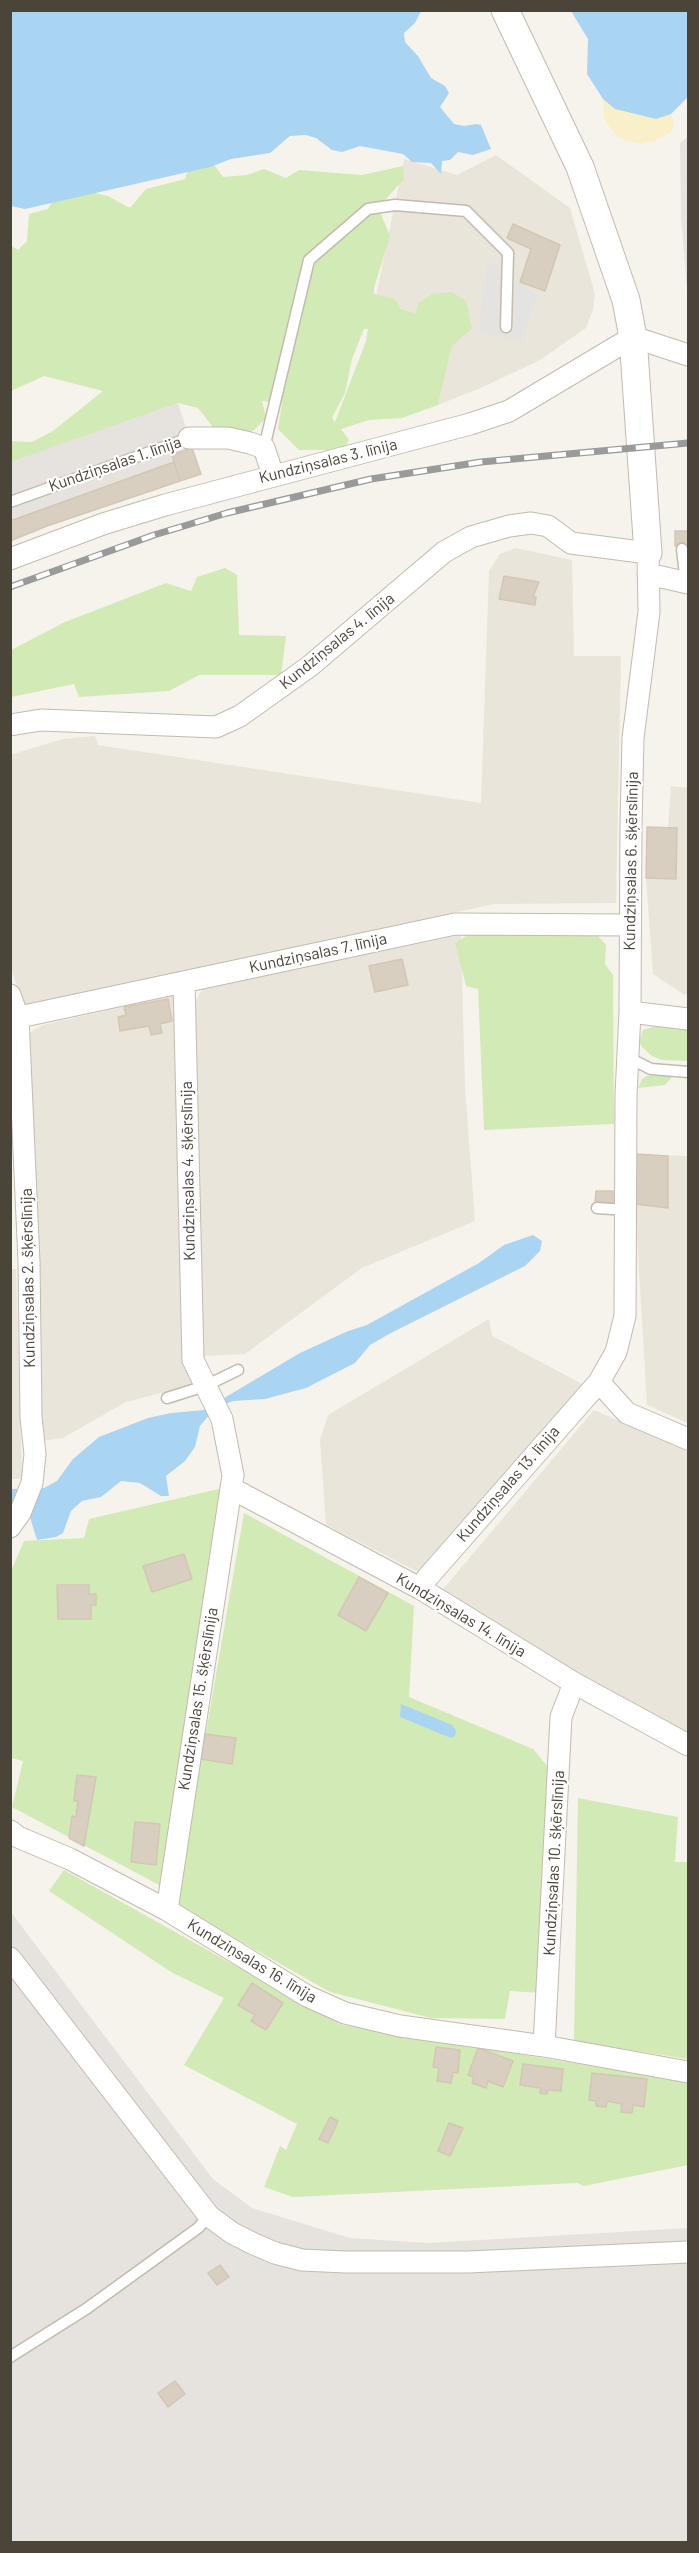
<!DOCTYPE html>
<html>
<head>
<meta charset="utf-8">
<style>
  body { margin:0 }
  #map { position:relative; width:699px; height:2553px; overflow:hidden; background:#f6f3ec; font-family:Barlow,sans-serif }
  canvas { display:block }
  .frame { position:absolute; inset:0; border:12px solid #4b4439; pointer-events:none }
</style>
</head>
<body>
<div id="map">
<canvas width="699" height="2553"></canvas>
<div class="frame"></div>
</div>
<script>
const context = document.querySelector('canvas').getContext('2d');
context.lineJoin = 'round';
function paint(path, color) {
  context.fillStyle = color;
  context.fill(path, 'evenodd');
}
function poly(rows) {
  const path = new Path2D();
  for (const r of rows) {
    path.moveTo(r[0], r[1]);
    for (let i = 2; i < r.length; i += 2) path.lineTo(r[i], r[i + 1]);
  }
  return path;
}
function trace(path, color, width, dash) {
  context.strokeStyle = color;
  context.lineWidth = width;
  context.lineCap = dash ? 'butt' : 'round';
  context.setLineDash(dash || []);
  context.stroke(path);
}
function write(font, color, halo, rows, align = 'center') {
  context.font = font + ' Barlow,sans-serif';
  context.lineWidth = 4.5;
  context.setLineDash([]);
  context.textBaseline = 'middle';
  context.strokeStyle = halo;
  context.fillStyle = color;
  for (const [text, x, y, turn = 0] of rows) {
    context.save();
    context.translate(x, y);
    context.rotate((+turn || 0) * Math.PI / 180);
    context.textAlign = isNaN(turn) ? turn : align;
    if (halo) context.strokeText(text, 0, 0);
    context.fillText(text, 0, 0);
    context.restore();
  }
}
paint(poly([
  [496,155,570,208,595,294,593,310,586,328,540,360,483,387,438,405,457,325,375,301,404,159,457,175],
  [516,548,572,560,574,656,621,656,616,903,494,904,24,1006,10,966,10,755,63,739,95,736,98,745,481,803,489,571,500,554],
  [671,786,688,788,688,995,683,994,653,974,646,878,647,827,668,827],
  [461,935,465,1087,475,1221,362,1268,245,1354,201,1356,190,1011,203,988],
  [175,995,192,1385,126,1402,63,1438,41,1441,27,1034,43,1025],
  [635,1154,688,1156,688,1423,647,1405,635,1204],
  [10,1269,16,1269,22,1479,11,1479],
  [489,1319,492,1336,584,1385,418,1572,326,1525,320,1440,328,1415],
  [594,1410,688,1451,688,1734,439,1594]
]), '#eae5da');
paint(poly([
  [688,137,688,302,681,216,680,143],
  [178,403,201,474,47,526,11,541,10,462],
  [10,1911,213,2179,252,2208,350,2238,429,2243,688,2228,688,2542,11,2542]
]), '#e6e2dd');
paint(poly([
  [209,158,223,177,247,175,264,169,286,178,299,170,362,175,403,166,404,179,386,199,380,212,390,236,374,288,374,294,395,299,401,309,415,313,419,303,432,294,452,292,466,301,472,328,452,346,438,405,402,418,369,420,341,429,349,440,341,453,324,450,299,450,278,429,282,403,262,401,266,418,253,431,216,431,198,408,178,403,11,462,10,441,32,442,53,431,103,391,44,376,11,391,11,246,18,250,27,241,29,214,48,209,59,188,78,189,108,196,130,208,146,189,185,179,189,165],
  [364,329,368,329,366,341,335,422,332,418,345,393,352,359],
  [225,568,237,575,239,635,286,636,281,675,199,675,169,691,79,697,74,684,11,697,11,650,65,622,166,583,191,591,197,577],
  [475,927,579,930,583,936,598,936,606,945,605,964,613,975,614,1124,484,1130,478,989,466,986,455,943,468,935,475,935],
  [658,1025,688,1029,688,1061,662,1060,652,1056,642,1047,639,1042,643,1030],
  [647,1076,673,1076,665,1085,638,1088,642,1079],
  [223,1488,163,1887,12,1807,23,1761,11,1758,11,1571,24,1541,84,1538,89,1519],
  [244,1513,414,1606,409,1697,533,1749,554,1774,541,1993,510,1991,505,2019,431,2018,330,1992,176,1905],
  [578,1798,678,1817,675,1862,688,1862,688,2059,574,2041],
  [64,1870,342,2025,688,2082,688,2165,584,2186,577,2183,293,2197,264,2187,280,2146,286,2150,297,2124,184,2065,224,1998,171,1972,49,1891]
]), '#d2eab5');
paint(poly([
  [603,99,615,109,656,119,671,114,674,124,671,132,655,141,641,144,625,141,614,133,604,118]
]), '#f9efc9');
paint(poly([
  [487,261,537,295,521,342,478,332]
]), '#e5e3e0');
paint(poly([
  [10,11,425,11,421,11,415,23,404,33,405,42,418,56,431,78,445,86,449,93,440,107,454,124,464,126,476,124,481,125,491,149,473,155,458,152,450,160,442,161,441,174,431,163,412,162,403,154,360,146,342,152,332,150,316,138,306,135,290,136,270,153,231,159,210,167,25,209,11,206],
  [571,11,688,11,688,97,671,114,656,119,615,109,603,99,587,74,588,39],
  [533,1235,542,1241,540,1251,525,1266,389,1334,370,1345,355,1363,306,1388,265,1399,233,1401,215,1408,200,1426,195,1447,185,1461,166,1476,169,1496,161,1496,140,1483,121,1481,101,1497,82,1501,71,1511,63,1533,56,1537,37,1540,28,1511,11,1509,11,1489,44,1488,57,1481,73,1459,99,1437,148,1418,171,1413,204,1410,300,1353,348,1331,367,1325,479,1263,504,1245],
  [401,1704,452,1725,456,1731,455,1736,451,1738,400,1717]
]), '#a9d4f2');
const building = poly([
  [513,224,560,245,545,291,520,282,531,249,507,238,513,224],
  [192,448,201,474,180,481,172,455,192,448],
  [174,462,180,481,47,526,10,541,10,521,174,462],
  [675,531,688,531,688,546,675,546,675,531],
  [504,576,539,582,533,597,536,597,535,605,499,599,504,576],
  [647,827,677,828,676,879,646,878,647,827],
  [402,959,408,985,375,992,369,966,402,959],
  [168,999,172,1021,160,1024,162,1033,151,1035,149,1026,120,1031,118,1017,126,1015,124,1007,168,999],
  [635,1154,668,1156,668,1208,635,1204,635,1154],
  [596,1191,613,1191,613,1203,595,1203,596,1191],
  [184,1554,192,1579,152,1592,143,1566,184,1554],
  [359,1577,388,1593,366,1631,338,1615,359,1577],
  [57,1585,89,1585,89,1594,96,1594,96,1605,91,1605,91,1619,58,1619,57,1585],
  [205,1734,236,1738,232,1764,201,1759,205,1734],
  [77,1775,96,1777,84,1846,69,1838,72,1816,76,1817,78,1801,74,1801,77,1775],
  [135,1822,160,1824,156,1865,131,1862,135,1822],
  [252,1983,283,2003,266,2030,251,2021,255,2015,238,2005,252,1983],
  [436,2047,460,2050,458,2073,453,2072,451,2083,437,2081,439,2068,433,2067,436,2047],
  [478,2048,513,2061,503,2087,488,2081,486,2088,472,2083,474,2077,468,2075,478,2048],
  [523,2064,563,2069,561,2091,548,2090,547,2094,540,2093,541,2088,520,2085,523,2064],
  [592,2073,647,2079,644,2107,633,2105,632,2113,621,2112,622,2104,607,2101,606,2107,596,2106,596,2101,589,2100,592,2073],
  [330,2117,338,2121,328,2143,319,2139,330,2117],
  [449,2123,463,2128,450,2156,438,2151,449,2123],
  [220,2265,229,2277,217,2285,208,2273,220,2265],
  [175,2381,185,2394,168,2407,158,2393,175,2381]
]);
paint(building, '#d8cfc1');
trace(building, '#d3c7b4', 1.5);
const service = poly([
  [264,448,309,260,368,209,395,205,466,211,508,253,506,327],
  [10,502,189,438],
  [682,549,686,583],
  [627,1057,651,1069,688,1072],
  [597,1208,626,1210],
  [167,1398,205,1386,238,1370],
  [10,2357,86,2309,198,2228,209,2216]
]);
const minor = poly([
  [189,438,228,438,250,443,264,448,273,475],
  [10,559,103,524,165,505,470,424,509,411,633,337,688,355],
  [648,574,688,583],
  [10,725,41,720,216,727,240,716,310,666,444,552,471,537,509,526,531,523,548,526,571,543,648,553,649,612,633,738,631,825,630,1012,626,1095,625,1316,616,1352,599,1382,427,1578,421,1589],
  [10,995,18,1017,29,1262,31,1417,35,1454,32,1483,20,1513,10,1527],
  [630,1012,688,1019],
  [10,1019,455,924,630,925],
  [599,1382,627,1413,688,1439],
  [231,1488,421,1589,574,1683,688,1745],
  [10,1831,18,1837,70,1859,167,1910,307,1996,345,2013,400,2026,544,2046,688,2072],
  [167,1910,233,1475,222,1419,193,1360,184,982],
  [10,1958,209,2216,232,2233,254,2244,275,2253,302,2260,345,2262,468,2262,688,2252],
  [544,2046,561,1717,574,1683]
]);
const tertiary = poly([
  [505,10,580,167,626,300,633,337,648,553]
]);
trace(service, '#c2bbae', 13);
trace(minor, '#c2bbae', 23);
trace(tertiary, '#c2bbae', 29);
trace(service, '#fff', 10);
trace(minor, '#fff', 21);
trace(tertiary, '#fff', 27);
const rail = poly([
  [10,587,154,535,227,513,371,479,481,462,688,443]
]);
trace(rail, '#9a9a9a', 7);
trace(rail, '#fff', 4.5, [14]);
write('16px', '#4b4439', '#fff', [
  ["Kundziņsalas 3. līnija",328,461,-14],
  ["Kundziņsalas 1. līnija",115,464,-19],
  ["Kundziņsalas 4. līnija",337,641,-39],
  ["Kundziņsalas 6. šķērslīnija",631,861,-89],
  ["Kundziņsalas 7. līnija",318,953,-12],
  ["Kundziņsalas 4. šķērslīnija",188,1171,-91],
  ["Kundziņsalas 2. šķērslīnija",28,1278,-91],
  ["Kundziņsalas 13. līnija",508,1484,-49],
  ["Kundziņsalas 14. līnija",461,1615,31],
  ["Kundziņsalas 15. šķērslīnija",198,1699,-81],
  ["Kundziņsalas 10. šķērslīnija",554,1863,-87],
  ["Kundziņsalas 16. līnija",252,1961,31]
]);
</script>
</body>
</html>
